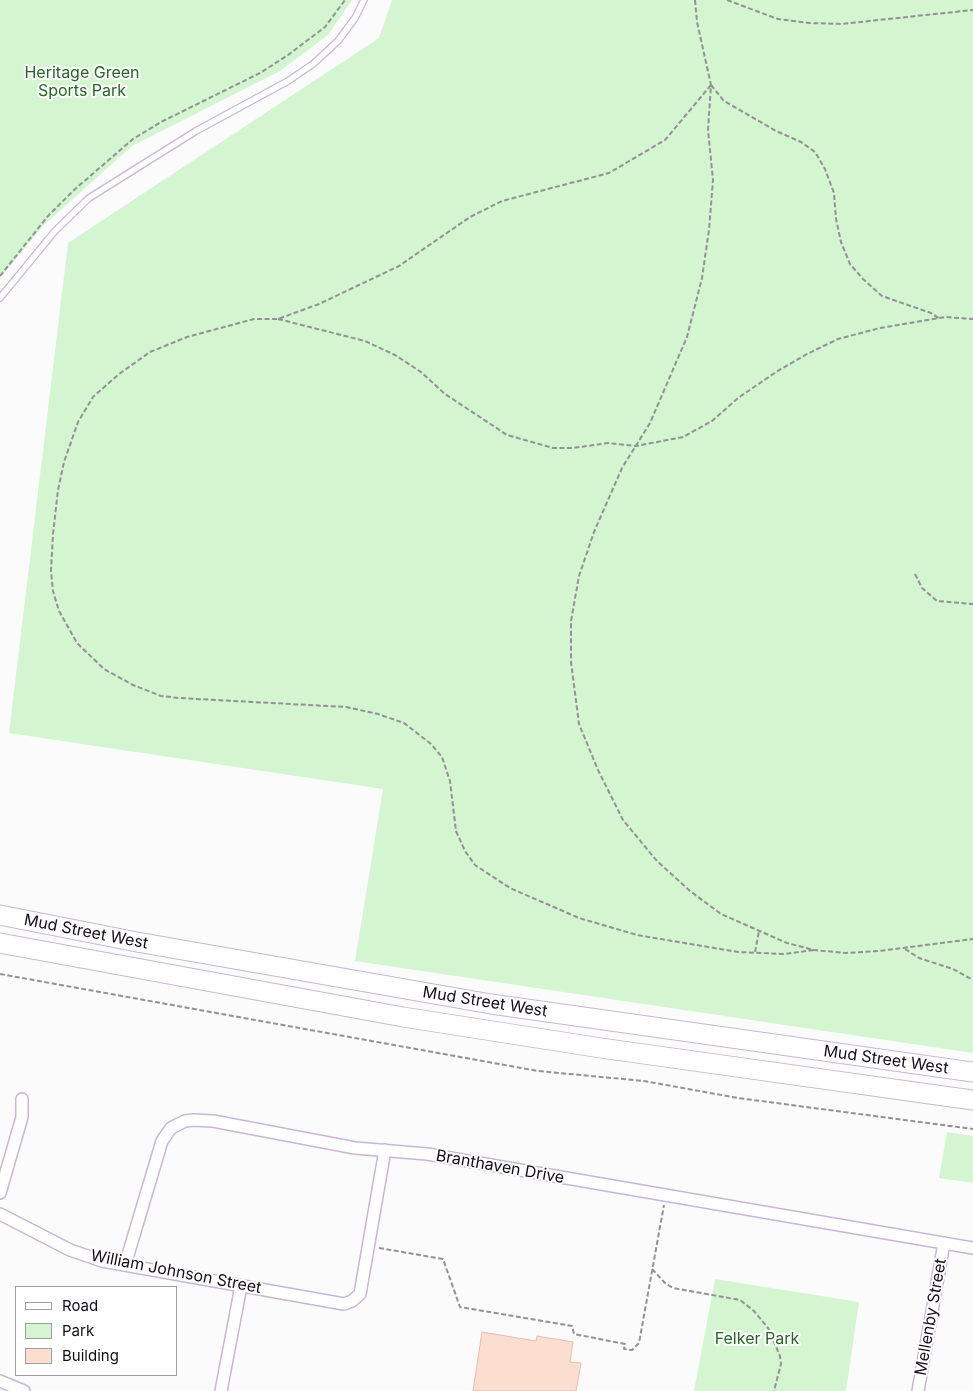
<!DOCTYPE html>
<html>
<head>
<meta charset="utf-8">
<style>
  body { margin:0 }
  #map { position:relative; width:973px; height:1391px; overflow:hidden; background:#fbfbfb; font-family:Inter,sans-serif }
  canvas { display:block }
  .legend { position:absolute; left:15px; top:1286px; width:162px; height:90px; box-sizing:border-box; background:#fff; border:1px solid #a09ea2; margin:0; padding:6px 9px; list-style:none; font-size:15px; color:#120c16 }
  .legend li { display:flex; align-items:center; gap:10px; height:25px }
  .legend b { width:25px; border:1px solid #a09ea2 }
</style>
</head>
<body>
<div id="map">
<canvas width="973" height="1391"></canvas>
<ul class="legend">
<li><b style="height:6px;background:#fff"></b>Road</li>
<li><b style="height:14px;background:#d3f6d0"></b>Park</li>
<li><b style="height:14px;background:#fcded0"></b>Building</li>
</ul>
</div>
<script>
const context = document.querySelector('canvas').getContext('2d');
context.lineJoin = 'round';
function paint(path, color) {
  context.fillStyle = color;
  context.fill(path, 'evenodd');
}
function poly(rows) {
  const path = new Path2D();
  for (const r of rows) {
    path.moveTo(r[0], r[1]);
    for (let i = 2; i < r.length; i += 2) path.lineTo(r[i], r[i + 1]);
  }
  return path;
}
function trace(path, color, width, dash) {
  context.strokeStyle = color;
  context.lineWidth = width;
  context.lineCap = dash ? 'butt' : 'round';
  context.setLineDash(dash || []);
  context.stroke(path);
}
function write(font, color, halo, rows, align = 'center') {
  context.font = font + ' Inter,sans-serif';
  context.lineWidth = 4;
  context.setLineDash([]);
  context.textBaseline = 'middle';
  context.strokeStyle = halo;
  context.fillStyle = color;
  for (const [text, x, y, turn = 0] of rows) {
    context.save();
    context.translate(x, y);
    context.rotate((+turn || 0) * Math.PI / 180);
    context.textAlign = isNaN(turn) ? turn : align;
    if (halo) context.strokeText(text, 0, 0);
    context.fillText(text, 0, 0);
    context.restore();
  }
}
paint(poly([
  [0,0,352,0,328,35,280,71,132,146,44,225,0,278],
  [392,0,973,0,973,1053,355,961,383,789,9,733,68,243,379,38],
  [947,1132,973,1136,973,1183,939,1178],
  [715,1279,859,1302,846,1391,694,1391]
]), '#d3f6d0');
const building = poly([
  [482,1332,536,1341,537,1336,573,1342,570,1362,581,1363,576,1391,473,1391,482,1332]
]);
paint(building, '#fcded0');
trace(building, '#e3beae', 1);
const service = poly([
  [0,298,55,231,89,198,196,131,288,81,313,64,338,41,355,18,364,0]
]);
const minor = poly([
  [0,1193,22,1117,22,1099],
  [0,1214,70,1250,102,1261,344,1304,352,1301,360,1294,385,1150],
  [125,1265,162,1141,171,1128,185,1121,193,1120,213,1121,355,1148,427,1154,973,1248],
  [0,1381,24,1391],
  [221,1391,241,1286],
  [918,1391,944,1243]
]);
const primary = poly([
  [0,915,137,942,491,1004,973,1072],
  [0,943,403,1017,601,1048,973,1100]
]);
trace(service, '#c8b6d5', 8);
trace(minor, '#c8b6d5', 14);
trace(primary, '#c8b6d5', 21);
trace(poly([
  [695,0,697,22,711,85,708,130,713,180,709,230,702,278,687,337,650,423,622,468,594,532,579,576,571,621,571,662,579,724,598,770,623,820,657,861,690,891,721,914,787,943,814,950,845,953,879,951,973,939],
  [727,0,778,19,809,23,841,24,973,10],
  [711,85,665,140,609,173,502,201,470,217,399,266,319,304,278,319,254,319,187,337,150,352,119,374,93,397,78,422,64,462,58,490,53,534,51,571,53,591,59,611,77,643,104,669,133,685,161,696,179,698,346,707,378,714,404,723,431,744,442,757,450,781,456,831,465,851,475,865,510,888,579,918,637,935,738,952,784,954,814,950],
  [711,85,724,101,776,131,801,142,815,152,825,169,834,193,836,219,841,242,850,264,863,279,882,296,931,313,940,319],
  [0,276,48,216,74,190,133,139,161,122,260,73,288,55,325,27,345,0],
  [278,319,365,341,395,355,421,372,445,394,507,435,553,448,573,448,608,443,636,446,683,437,712,421,738,398,776,372,807,354,838,339,880,328,945,317,973,319],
  [915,574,922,588,937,601,973,604],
  [905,949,919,958,953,969,973,980],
  [755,952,759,931],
  [0,974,538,1071,644,1081,738,1098,973,1129],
  [379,1248,443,1259,460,1307,572,1326,574,1334,625,1344,624,1349,632,1350,639,1343,664,1205],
  [652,1269,666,1284,673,1288,740,1300,754,1311,768,1328,780,1356,781,1364,774,1391]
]), '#949195', 2, [5, 2.5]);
trace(service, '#fff', 5.5);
trace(minor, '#fff', 11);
trace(primary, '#fff', 19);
write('16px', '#226820', '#fff', [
  ["Heritage Green",82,73],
  ["Sports Park",82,91],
  ["Felker Park",757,1339]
]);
write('16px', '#120c16', '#fff', [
  ["Mud Street West",86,932,11],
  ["Mud Street West",485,1002,9],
  ["Mud Street West",886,1060,8],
  ["Branthaven Drive",500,1167,10],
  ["William Johnson Street",176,1272,11],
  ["Mellenby Street",931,1317,-80]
]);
</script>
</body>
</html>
